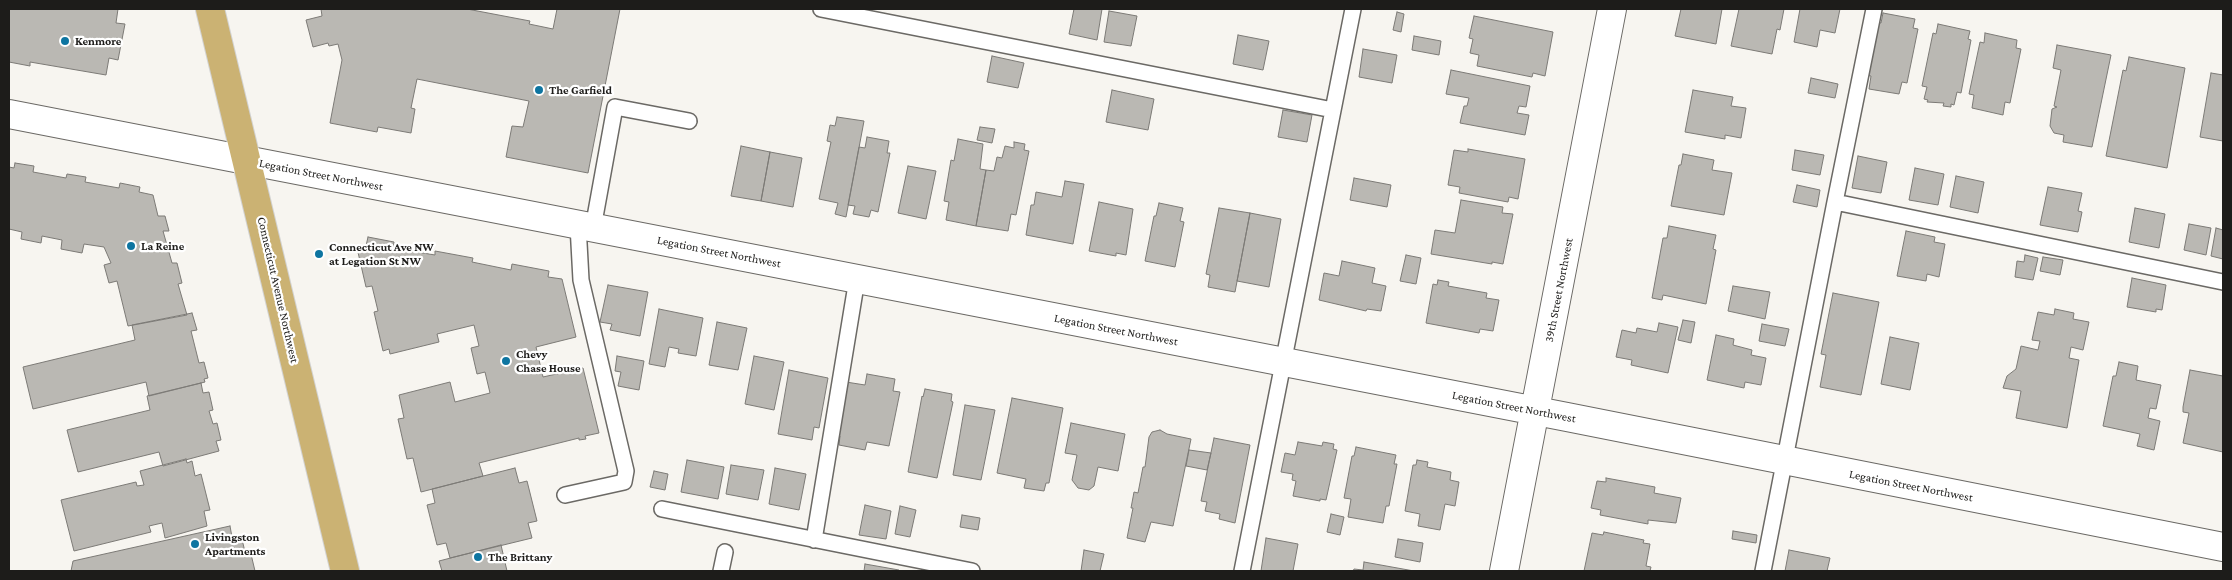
<!DOCTYPE html>
<html>
<head>
<meta charset="utf-8">
<style>
  body { margin:0 }
  #map { position:relative; width:2232px; height:580px; overflow:hidden; background:#f7f5f0; font-family:"Crimson Pro",serif }
  canvas { display:block }
  .frame { position:absolute; inset:0; border:10px solid #1d1c1a; pointer-events:none }
</style>
</head>
<body>
<div id="map">
<canvas width="2232" height="580"></canvas>
<div class="frame"></div>
</div>
<script>
const context = document.querySelector('canvas').getContext('2d');
context.lineJoin = 'round';
function paint(path, color) {
  context.fillStyle = color;
  context.fill(path, 'evenodd');
}
function poly(rows) {
  const path = new Path2D();
  for (const r of rows) {
    path.moveTo(r[0], r[1]);
    for (let i = 2; i < r.length; i += 2) path.lineTo(r[i], r[i + 1]);
  }
  return path;
}
function trace(path, color, width, dash) {
  context.strokeStyle = color;
  context.lineWidth = width;
  context.lineCap = dash ? 'butt' : 'round';
  context.setLineDash(dash || []);
  context.stroke(path);
}
function write(font, color, halo, rows, align = 'center') {
  context.font = font + ' "Crimson Pro",serif';
  context.lineWidth = 4.5;
  context.setLineDash([]);
  context.textBaseline = 'middle';
  context.strokeStyle = halo;
  context.fillStyle = color;
  for (const [text, x, y, turn = 0] of rows) {
    context.save();
    context.translate(x, y);
    context.rotate((+turn || 0) * Math.PI / 180);
    context.textAlign = isNaN(turn) ? turn : align;
    if (halo) context.strokeText(text, 0, 0);
    context.fillText(text, 0, 0);
    context.restore();
  }
}
const building = poly([
  [9,9,118,9,116,23,125,24,118,60,109,58,106,75,30,62,30,66,9,62,9,9],
  [321,9,467,9,530,21,529,24,553,29,557,9,620,9,588,173,506,157,512,126,523,127,529,101,417,79,411,108,415,109,411,133,378,127,377,132,330,123,342,60,338,44,329,46,328,43,313,47,306,20,322,16,321,9],
  [1074,9,1102,9,1097,40,1069,34,1074,9],
  [1681,9,1722,9,1716,44,1675,36,1681,9],
  [1739,9,1784,9,1780,30,1777,29,1772,54,1731,46,1739,9],
  [1800,9,1840,9,1835,33,1820,30,1817,47,1794,42,1800,9],
  [1109,11,1137,16,1131,46,1104,42,1109,11],
  [1397,12,1404,14,1401,32,1393,30,1397,12],
  [1883,13,1915,19,1913,28,1918,29,1907,83,1902,82,1899,94,1869,89,1871,76,1866,75,1876,22,1881,23,1883,13],
  [1474,16,1553,32,1545,76,1533,73,1532,77,1477,66,1479,55,1470,53,1473,39,1469,38,1474,16],
  [1938,24,1970,31,1968,39,1971,40,1961,93,1957,92,1954,105,1951,104,1951,107,1943,106,1944,103,1927,102,1928,100,1924,99,1927,87,1922,86,1933,33,1936,34,1938,24],
  [1985,33,2017,40,2016,48,2021,49,2010,103,2005,102,2003,115,1972,108,1974,95,1969,94,1980,42,1984,43,1985,33],
  [1238,35,1269,41,1263,70,1233,64,1238,35],
  [1414,36,1441,41,1439,55,1412,50,1414,36],
  [2057,45,2111,55,2092,147,2063,142,2064,135,2054,133,2050,126,2052,109,2057,107,2054,106,2061,70,2053,68,2057,45],
  [1363,49,1397,55,1392,83,1359,77,1363,49],
  [992,56,1024,63,1018,88,987,82,992,56],
  [2129,57,2185,68,2167,168,2106,156,2123,70,2126,71,2129,57],
  [1451,70,1530,86,1526,107,1519,106,1517,113,1529,115,1525,135,1460,123,1464,106,1467,106,1469,98,1446,94,1451,70],
  [2211,73,2223,75,2223,141,2200,137,2211,73],
  [1811,78,1838,84,1835,98,1808,93,1811,78],
  [1112,90,1154,99,1148,130,1106,122,1112,90],
  [1693,90,1733,97,1731,106,1746,108,1741,138,1725,135,1725,139,1685,132,1693,90],
  [1283,110,1312,115,1307,142,1278,137,1283,110],
  [837,117,864,121,846,217,835,214,838,203,819,199,831,142,827,141,830,125,835,126,837,117],
  [980,127,995,129,992,143,977,140,980,127],
  [867,137,889,141,887,153,890,153,878,212,871,210,869,217,853,214,855,206,848,205,859,147,865,148,867,137],
  [958,139,983,144,980,169,986,170,976,226,946,220,949,202,944,201,951,160,954,161,958,139],
  [1014,142,1025,144,1024,150,1029,151,1016,215,1011,214,1008,231,976,226,986,170,994,171,997,157,1002,158,1005,146,1014,148,1014,142],
  [741,146,770,152,761,201,731,196,741,146],
  [1468,149,1525,159,1518,199,1509,197,1508,202,1459,193,1460,187,1448,185,1454,150,1468,152,1468,149],
  [1795,150,1824,155,1820,175,1792,170,1795,150],
  [770,152,802,158,793,207,761,201,770,152],
  [1683,154,1714,160,1712,170,1732,173,1724,215,1671,206,1679,165,1681,165,1683,154],
  [1858,156,1887,162,1881,193,1852,188,1858,156],
  [15,163,34,166,33,172,66,178,67,174,86,177,85,182,119,188,120,183,140,187,139,192,153,195,158,216,165,216,169,231,163,231,172,263,177,263,182,283,178,284,187,315,128,326,117,281,109,283,104,265,111,263,104,247,84,244,82,253,61,249,62,240,42,236,41,243,21,239,22,232,9,229,9,167,14,168,15,163],
  [908,166,936,171,926,219,898,213,908,166],
  [1915,168,1944,174,1938,205,1909,200,1915,168],
  [1956,176,1984,182,1978,213,1950,207,1956,176],
  [1354,178,1391,185,1387,207,1350,200,1354,178],
  [1065,181,1084,184,1073,244,1026,235,1031,205,1034,205,1036,192,1062,197,1065,181],
  [1797,185,1820,190,1817,207,1793,202,1797,185],
  [2048,187,2082,193,2078,211,2082,212,2078,232,2040,225,2048,187],
  [1461,200,1503,207,1502,213,1513,214,1503,264,1492,262,1492,264,1431,254,1435,230,1455,233,1461,200],
  [1099,202,1133,209,1126,255,1116,253,1116,256,1089,251,1099,202],
  [1159,203,1183,208,1180,221,1184,222,1175,267,1145,261,1154,216,1156,216,1159,203],
  [1219,208,1250,213,1235,292,1208,287,1210,275,1206,274,1219,208],
  [2135,208,2165,214,2159,248,2129,242,2135,208],
  [1250,213,1281,219,1269,287,1237,281,1250,213],
  [2189,224,2211,228,2206,255,2184,250,2189,224],
  [1669,226,1716,235,1713,249,1716,250,1706,304,1663,295,1662,300,1652,298,1663,238,1667,238,1669,226],
  [2216,228,2223,230,2223,259,2211,256,2216,228],
  [1906,231,1935,237,1934,242,1945,244,1939,277,1927,274,1926,281,1897,276,1906,231],
  [368,237,394,242,393,248,435,255,435,251,473,258,472,262,511,270,512,264,549,271,548,277,562,279,576,337,536,347,543,377,583,368,599,433,585,436,586,439,579,440,579,438,479,463,483,476,421,492,413,458,407,459,398,419,404,418,399,395,450,382,455,402,490,393,485,372,477,374,471,348,479,346,474,325,437,334,439,342,390,354,389,349,383,351,374,312,378,311,372,286,366,287,357,248,366,246,368,237],
  [1406,255,1421,258,1416,284,1400,281,1406,255],
  [2025,255,2038,258,2033,280,2015,277,2017,261,2024,262,2025,255],
  [2043,257,2063,260,2060,275,2040,271,2043,257],
  [1342,261,1375,268,1372,283,1386,286,1381,311,1367,309,1366,311,1319,300,1324,273,1339,276,1342,261],
  [2132,278,2166,285,2162,310,2156,309,2156,312,2127,307,2132,278],
  [1438,280,1449,282,1448,286,1487,293,1486,298,1499,300,1493,331,1480,329,1479,333,1426,323,1433,284,1437,285,1438,280],
  [608,285,648,292,640,336,610,330,612,324,600,322,608,285],
  [1733,286,1770,292,1765,319,1728,311,1733,286],
  [1833,293,1879,302,1861,395,1820,387,1826,355,1821,354,1833,293],
  [659,309,703,318,696,356,678,353,679,349,669,347,665,367,649,364,659,309],
  [2055,309,2074,313,2073,319,2089,322,2083,350,2071,347,2069,358,2079,360,2067,428,2016,418,2021,391,2003,388,2007,376,2016,369,2021,346,2038,350,2040,341,2032,340,2038,312,2054,315,2055,309],
  [192,313,197,330,191,331,199,363,204,362,208,378,204,379,205,382,149,396,146,382,33,409,23,367,135,340,132,325,192,313],
  [1683,320,1695,322,1691,343,1678,340,1683,320],
  [717,322,747,328,738,370,709,365,717,322],
  [1659,323,1678,327,1668,373,1631,365,1632,360,1616,357,1622,330,1636,333,1637,328,1657,332,1659,323],
  [1762,324,1789,329,1785,346,1759,341,1762,324],
  [1716,335,1734,339,1733,345,1752,350,1751,355,1766,358,1761,385,1745,382,1744,388,1707,380,1716,335],
  [1890,337,1919,343,1910,390,1881,384,1890,337],
  [617,356,644,361,639,390,618,386,621,372,615,371,617,356],
  [754,356,784,362,774,410,745,404,754,356],
  [2119,362,2138,366,2136,380,2161,385,2156,409,2150,408,2148,418,2160,421,2154,450,2137,446,2140,434,2103,426,2113,376,2116,376,2119,362],
  [789,370,828,378,819,428,814,427,812,440,778,434,789,370],
  [2190,370,2223,376,2223,452,2183,443,2189,413,2183,412,2183,407,2190,370],
  [867,374,895,379,893,391,900,392,889,446,867,442,865,450,839,445,840,436,837,436,846,382,865,385,867,374],
  [201,383,203,393,209,392,213,410,209,411,213,424,217,423,221,440,216,441,219,451,163,466,159,452,78,472,67,430,150,410,147,396,201,383],
  [925,389,952,394,951,401,953,402,937,478,908,472,922,396,923,397,925,389],
  [1012,398,1063,408,1049,483,1046,483,1044,491,1024,488,1026,479,997,473,1012,398],
  [965,405,995,410,981,480,953,475,965,405],
  [1071,423,1125,434,1118,471,1098,467,1094,486,1089,490,1078,488,1072,480,1077,455,1065,453,1071,423],
  [1160,430,1167,434,1191,439,1173,526,1151,522,1145,542,1127,538,1133,508,1131,508,1134,492,1138,493,1143,467,1145,467,1149,437,1152,432,1160,430],
  [1214,438,1250,445,1235,523,1219,519,1220,514,1205,511,1207,502,1201,501,1214,438],
  [1298,442,1322,446,1323,442,1334,444,1333,449,1337,450,1326,500,1320,499,1320,501,1293,496,1296,481,1292,480,1293,474,1281,472,1285,453,1295,455,1298,442],
  [1356,447,1396,455,1394,464,1397,464,1389,506,1386,506,1383,523,1348,517,1351,499,1344,498,1352,456,1354,456,1356,447],
  [1189,450,1211,453,1207,470,1186,466,1189,450],
  [186,459,187,463,192,461,195,476,201,474,210,510,204,511,207,526,165,538,162,523,149,526,151,532,74,551,61,500,136,482,137,486,144,485,140,471,186,459],
  [687,460,724,467,718,499,681,492,687,460],
  [1417,460,1428,462,1427,467,1451,472,1450,480,1459,482,1455,506,1445,504,1440,530,1418,526,1420,514,1405,511,1413,465,1416,465,1417,460],
  [731,465,764,470,758,500,726,494,731,465],
  [515,468,519,483,527,481,537,521,528,523,532,538,450,558,446,543,437,545,427,505,435,503,432,489,515,468],
  [775,468,806,474,799,510,769,504,775,468],
  [654,471,668,474,665,490,650,487,654,471],
  [1606,478,1655,487,1654,493,1681,498,1676,523,1648,520,1648,524,1600,515,1601,510,1591,508,1597,481,1606,482,1606,478],
  [865,505,891,511,886,539,859,535,865,505],
  [900,506,916,510,910,537,895,534,900,506],
  [1331,514,1344,517,1340,535,1327,532,1331,514],
  [962,515,980,518,978,530,960,527,962,515],
  [230,526,232,537,241,535,245,552,250,550,255,571,71,571,73,561,230,526],
  [1733,531,1757,535,1756,543,1732,539,1733,531],
  [1604,532,1644,540,1643,543,1650,544,1646,566,1651,567,1650,571,1584,571,1592,533,1603,535,1604,532],
  [1266,538,1298,544,1293,571,1261,571,1266,538],
  [1398,539,1423,543,1420,562,1395,557,1398,539],
  [501,545,507,571,442,571,439,561,501,545],
  [1084,550,1104,554,1100,571,1081,571,1084,550],
  [1789,550,1830,558,1827,571,1785,571,1789,550],
  [1364,562,1414,571,1353,571,1354,569,1363,570,1364,562],
  [865,564,899,570,898,571,864,571,865,564]
]);
paint(building, '#bab8b3');
trace(building, '#7c7a76', 1);
const service = poly([
  [821,9,1333,110],
  [1835,202,1874,9],
  [593,228,615,107,689,121],
  [565,495,624,482,626,471,581,280,578,225],
  [662,509,972,571],
  [814,540,857,279],
  [721,571,725,552],
  [1242,571,1353,9],
  [1763,571,1835,202,2223,282]
]);
const minor = poly([
  [9,114,1567,417,2223,547],
  [1504,571,1612,9]
]);
const primary = poly([
  [210,9,345,571]
]);
trace(service, '#6b6965', 18);
trace(minor, '#6b6965', 30);
trace(primary, '#d2d2d1', 30);
trace(service, '#fff', 15);
trace(minor, '#fff', 28);
trace(primary, '#cbb273', 28);
for (const [x, y, r, color] of [
  [65,41,5,"#0e75a1"],
  [539,90,5,"#0e75a1"],
  [131,246,5,"#0e75a1"],
  [319,254,5,"#0e75a1"],
  [506,361,5,"#0e75a1"],
  [195,544,5,"#0e75a1"],
  [478,557,5,"#0e75a1"]
]) {
  const dot = new Path2D();
  dot.arc(x, y, r, 0, 2 * Math.PI);
  context.fillStyle = color;
  context.fill(dot);
  trace(dot, '#fff', 2);
}
write('bold 12px', '#1d1c1a', '#fff', [
  ["Kenmore",75,41],
  ["The Garfield",549,90],
  ["La Reine",141,246],
  ["Connecticut Ave NW",329,247],
  ["at Legation St NW",329,261],
  ["Chevy",516,354],
  ["Chase House",516,368],
  ["Livingston",205,537],
  ["Apartments",205,551],
  ["The Brittany",488,557]
], 'left');
write('12px', '#1d1c1a', '#fff', [
  ["Legation Street Northwest",321,175,11],
  ["Legation Street Northwest",719,252,11],
  ["Connecticut Avenue Northwest",278,290,77],
  ["39th Street Northwest",1559,290,-79],
  ["Legation Street Northwest",1116,330,11],
  ["Legation Street Northwest",1514,407,11],
  ["Legation Street Northwest",1911,486,11]
]);
</script>
</body>
</html>
